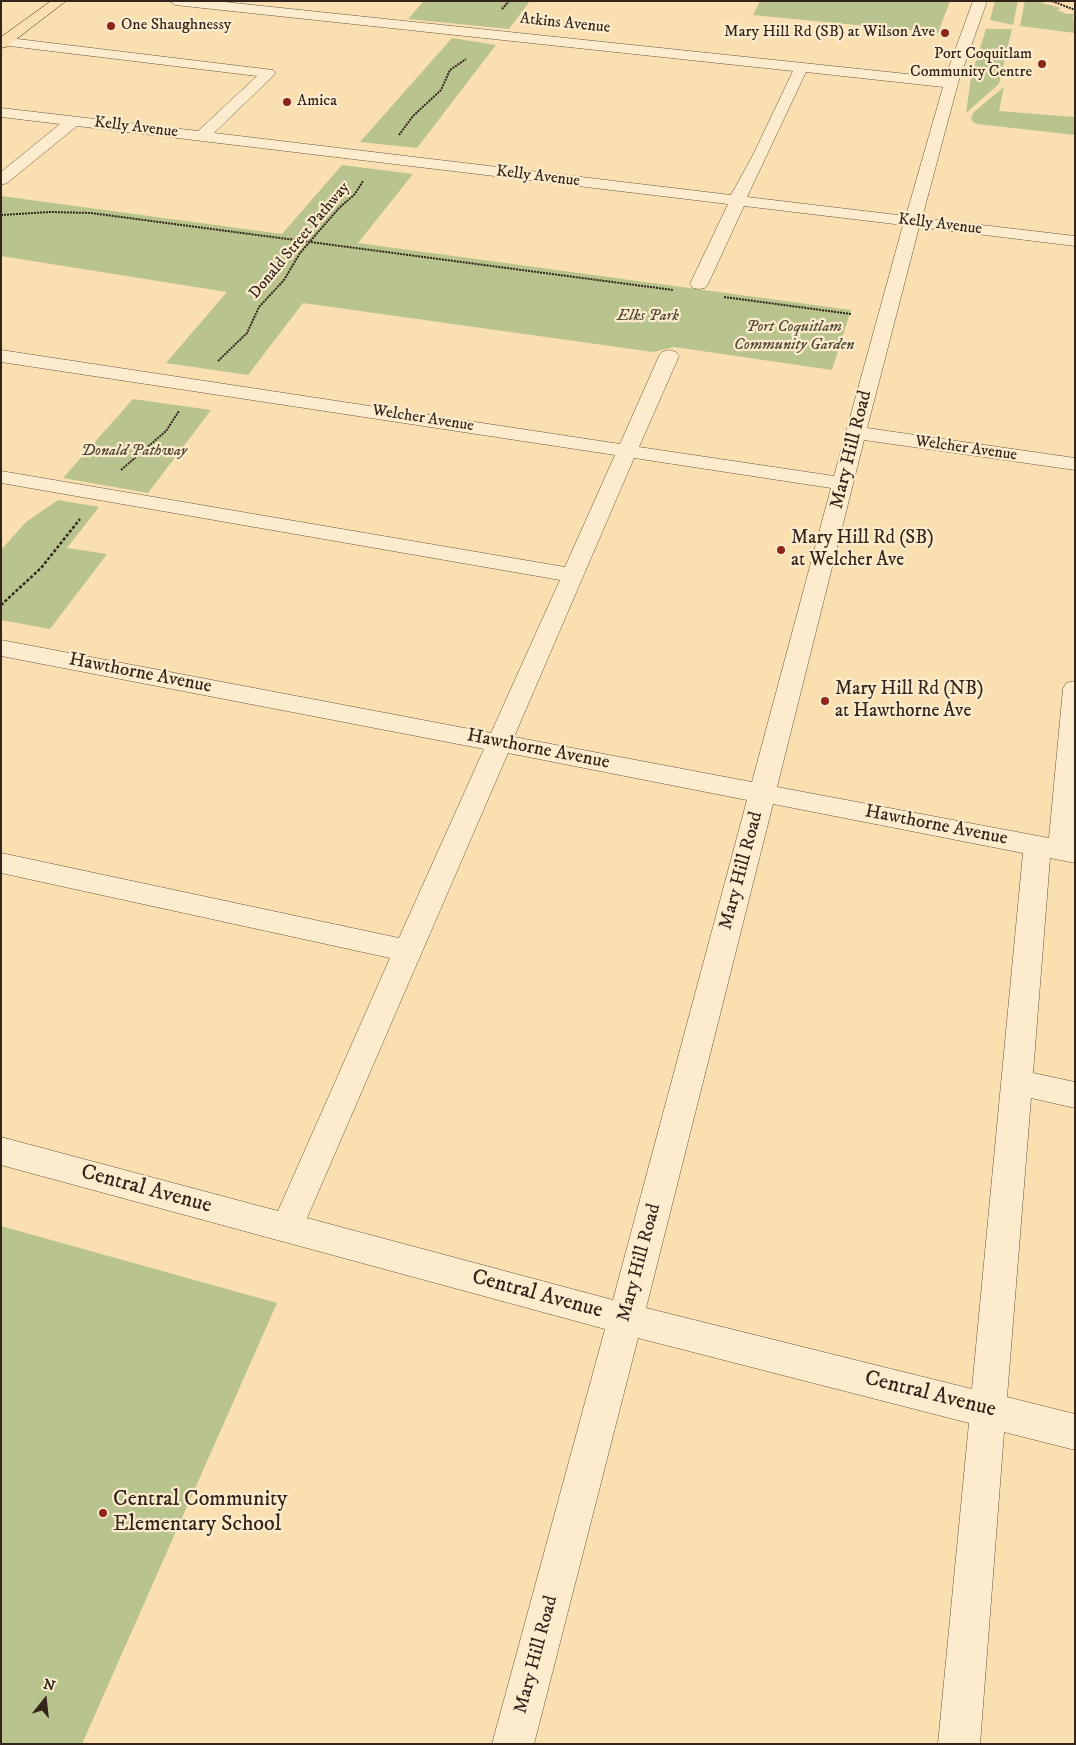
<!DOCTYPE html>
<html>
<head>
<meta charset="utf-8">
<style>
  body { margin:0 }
  #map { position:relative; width:1076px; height:1745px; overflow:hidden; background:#fae0b0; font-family:"IM FELL DW Pica",serif }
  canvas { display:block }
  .frame { position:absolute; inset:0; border:2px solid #33251b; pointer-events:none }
  .north { position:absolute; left:20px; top:1675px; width:50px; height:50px; -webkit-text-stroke:4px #fcebcc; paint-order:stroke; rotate:16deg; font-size:14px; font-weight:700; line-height:20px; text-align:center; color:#33251b }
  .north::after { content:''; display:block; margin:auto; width:18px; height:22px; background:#33251b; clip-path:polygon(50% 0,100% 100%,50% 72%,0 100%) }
</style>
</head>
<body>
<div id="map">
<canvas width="1076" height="1745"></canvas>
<div class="frame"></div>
<div class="north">N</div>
</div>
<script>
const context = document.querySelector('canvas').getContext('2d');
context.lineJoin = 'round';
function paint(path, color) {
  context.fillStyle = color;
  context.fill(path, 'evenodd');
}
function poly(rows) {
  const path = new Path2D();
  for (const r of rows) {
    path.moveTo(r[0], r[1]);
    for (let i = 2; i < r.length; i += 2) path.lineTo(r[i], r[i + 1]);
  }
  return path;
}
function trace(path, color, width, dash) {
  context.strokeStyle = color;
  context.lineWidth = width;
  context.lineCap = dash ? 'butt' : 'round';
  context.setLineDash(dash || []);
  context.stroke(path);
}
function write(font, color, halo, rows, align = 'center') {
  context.font = font + ' "IM FELL DW Pica",serif';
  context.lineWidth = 4.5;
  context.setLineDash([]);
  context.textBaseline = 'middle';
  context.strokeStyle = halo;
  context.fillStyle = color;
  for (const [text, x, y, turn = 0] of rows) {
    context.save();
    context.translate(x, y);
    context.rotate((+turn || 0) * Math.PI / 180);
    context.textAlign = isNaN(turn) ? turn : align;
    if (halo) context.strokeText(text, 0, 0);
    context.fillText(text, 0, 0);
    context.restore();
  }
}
paint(poly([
  [424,1,530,1,509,29,408,19],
  [760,1,950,1,938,33,753,15],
  [995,1,1018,1,1013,25,990,20],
  [1025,1,1044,1,1042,3,1061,8,1057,10,1067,14,1075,14,1073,16,1075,33,1020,26],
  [986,29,1012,29,999,84,966,113,971,77],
  [452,38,496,45,417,148,360,142],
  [1004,87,999,111,1075,117,1075,135,977,124,973,122,971,118,974,112],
  [342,165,413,174,358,243,851,310,832,370,674,347,653,352,303,303,248,375,166,363,227,292,1,256,1,196,282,234],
  [133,399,211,410,148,493,63,478],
  [58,500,99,507,67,548,107,554,50,629,1,620,1,550,26,522],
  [1,1226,277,1303,82,1744,1,1744]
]), '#b9c38e');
const minor = poly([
  [169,1,215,1,945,78,973,1,987,1,958,83,922,218,1075,236,1075,246,919,227,867,428,1075,458,1075,470,864,440,777,787,1049,838,1063,689,1066,683,1075,681,1075,863,1050,858,1033,1073,1075,1082,1075,1108,1031,1098,1007,1397,1075,1414,1075,1450,1004,1432,980,1744,938,1744,969,1423,638,1338,534,1744,492,1744,605,1329,1,1165,1,1137,278,1211,390,958,1,873,1,853,399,938,484,749,1,656,1,640,491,733,560,580,1,483,1,471,565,567,615,455,1,362,1,350,620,444,659,356,662,352,669,350,676,352,679,356,639,447,834,476,903,225,744,206,708,284,705,288,699,289,693,288,690,284,728,204,77,126,7,183,1,185,1,172,60,124,1,117,1,108,198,131,257,76,1,45,1,37,273,70,275,73,273,76,214,133,731,195,753,155,793,71,175,5,169,1],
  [806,72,943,87,906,216,747,197,806,72],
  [634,458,831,488,752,782,514,737,634,458],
  [508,753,747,800,613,1300,307,1218,508,753],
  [773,804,1023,853,972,1389,646,1308,773,804]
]);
const major = poly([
  [51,1,66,1,6,47,1,48,1,37,51,1]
]);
trace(minor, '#655440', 1);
trace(major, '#33251b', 1);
trace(poly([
  [1052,1,1075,10],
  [502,9,509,1],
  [399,135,413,116,441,90,450,70,466,59],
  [1,215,50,212,91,213,673,290],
  [724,297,851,314],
  [218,361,247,333,259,307,284,280,300,253,339,208,355,194,363,181],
  [121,470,166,431,179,411]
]), '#33251b', 2, [2, 1]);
trace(poly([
  [1,605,41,568,80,519]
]), '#33251b', 2.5, [3, 2]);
paint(minor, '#fcebcc');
paint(major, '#fae0b0');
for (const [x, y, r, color] of [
  [111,26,5,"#8f2418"],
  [945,33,5,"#8f2418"],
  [1042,64,5,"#8f2418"],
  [287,102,5,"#8f2418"],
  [781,550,5,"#8f2418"],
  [825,701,5,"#8f2418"],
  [103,1513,5,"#8f2418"]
]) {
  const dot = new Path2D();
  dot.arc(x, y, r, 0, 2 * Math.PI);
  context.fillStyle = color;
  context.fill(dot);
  trace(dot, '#fcebcc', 2);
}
write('16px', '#33251b', '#fcebcc', [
  ["Atkins Avenue",565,24,6],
  ["Kelly Avenue",136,128,7],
  ["Kelly Avenue",538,177,7],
  ["Kelly Avenue",940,225,7],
  ["Donald Street Pathway",300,241,-50],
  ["Welcher Avenue",423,419,9],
  ["Welcher Avenue",966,449,8]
]);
write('16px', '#33251b', '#fcebcc', [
  ["One Shaughnessy",121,26],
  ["Mary Hill Rd (SB) at Wilson Ave",935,33,"right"],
  ["Port Coquitlam",1032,55,"right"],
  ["Community Centre",1032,73,"right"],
  ["Amica",297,102]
], 'left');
write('italic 16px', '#544c38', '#fcebcc', [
  ["Elks Park",648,317],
  ["Port Coquitlam",794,328],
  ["Community Garden",794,346],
  ["Donald Pathway",134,452]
]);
write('19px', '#33251b', '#fcebcc', [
  ["Mary Hill Road",852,450,-76],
  ["Hawthorne Avenue",140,674,11],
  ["Hawthorne Avenue",538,750,11],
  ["Hawthorne Avenue",936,826,11],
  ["Mary Hill Road",742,871,-75],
  ["Mary Hill Road",640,1263,-75],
  ["Mary Hill Road",537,1655,-75]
]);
write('19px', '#33251b', '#fcebcc', [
  ["Mary Hill Rd (SB)",791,539],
  ["at Welcher Ave",791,561],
  ["Mary Hill Rd (NB)",835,690],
  ["at Hawthorne Ave",835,712]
], 'left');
write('22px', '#33251b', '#fcebcc', [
  ["Central Avenue",146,1190,15],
  ["Central Avenue",537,1295,15],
  ["Central Avenue",930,1395,14]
]);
write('22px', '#33251b', '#fcebcc', [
  ["Central Community",113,1500],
  ["Elementary School",113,1525]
], 'left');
</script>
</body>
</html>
